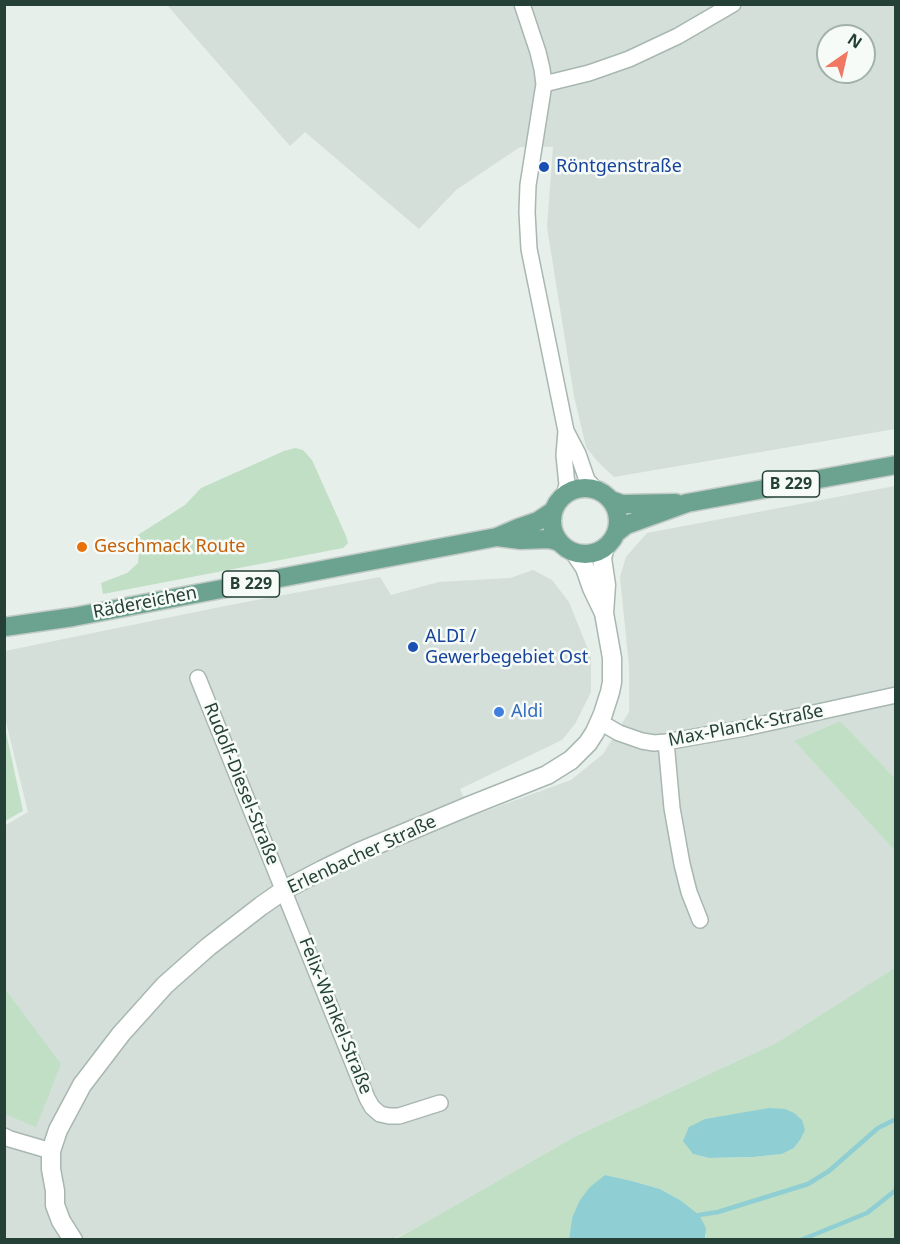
<!DOCTYPE html>
<html>
<head>
<meta charset="utf-8">
<style>
  body { margin:0 }
  #map { position:relative; width:900px; height:1244px; overflow:hidden; background:#e6efea; font-family:"Noto Sans",sans-serif }
  canvas { display:block }
  .frame { position:absolute; inset:0; border:6px solid #254137; pointer-events:none }
  .north { position:absolute; left:816px; top:24px; width:60px; height:60px; box-sizing:border-box; background:#f7fbf8; border:2px solid #a3b1ab; border-radius:50%; rotate:34deg; font-size:16px; font-weight:700; line-height:24px; text-align:center; color:#254137 }
  .north::after { content:''; display:block; margin:auto; width:21px; height:27px; background:#f07862; clip-path:polygon(50% 0,100% 100%,50% 72%,0 100%) }
</style>
</head>
<body>
<div id="map">
<canvas width="900" height="1244"></canvas>
<div class="frame"></div>
<div class="north">N</div>
</div>
<script>
const context = document.querySelector('canvas').getContext('2d');
context.lineJoin = 'round';
function paint(path, color) {
  context.fillStyle = color;
  context.fill(path, 'evenodd');
}
function poly(rows) {
  const path = new Path2D();
  for (const r of rows) {
    if (r.length === 3) {
      path.moveTo(r[0] + r[2], r[1]);
      path.arc(r[0], r[1], r[2], 0, 2 * Math.PI);
      continue;
    }
    path.moveTo(r[0], r[1]);
    for (let i = 2; i < r.length; i += 2) path.lineTo(r[i], r[i + 1]);
  }
  return path;
}
function trace(path, color, width, dash) {
  context.strokeStyle = color;
  context.lineWidth = width;
  context.lineCap = dash ? 'butt' : 'round';
  context.setLineDash(dash || []);
  context.stroke(path);
}
function write(font, color, halo, rows, align = 'center') {
  context.font = font + ' "Noto Sans",sans-serif';
  context.lineWidth = 5;
  context.setLineDash([]);
  context.textBaseline = 'middle';
  context.strokeStyle = halo;
  context.fillStyle = color;
  for (const [text, x, y, turn = 0] of rows) {
    context.save();
    context.translate(x, y);
    context.rotate((+turn || 0) * Math.PI / 180);
    context.textAlign = isNaN(turn) ? turn : align;
    if (halo) context.strokeText(text, 0, 0);
    context.fillText(text, 0, 0);
    context.restore();
  }
}
paint(poly([
  [167,5,895,5,895,429,614,477,598,462,586,447,574,396,547,227,553,147,520,147,456,190,419,229,305,132,290,146],
  [828,36,864,36,864,72,828,72],
  [895,486,895,778,840,721,794,741,895,851,895,969,778,1042,574,1137,414,1229,393,1239,5,1239,4,826,28,812,5,718,5,651,230,605,380,577,391,595,439,582,510,578,533,570,552,580,569,602,591,657,591,692,575,724,562,740,460,789,472,816,571,780,603,754,629,712,629,666,620,577,626,557,647,533]
]), '#d4dfd9');
paint(poly([
  [295,448,303,450,312,460,346,536,348,543,343,548,103,594,101,583,127,573,138,563,139,552,133,538,185,505,201,488,284,451],
  [840,721,895,778,895,851,794,741],
  [4,723,23,811,5,821,4,821],
  [895,968,895,1239,705,1239,706,1235,680,1200,660,1189,632,1181,605,1175,572,1218,569,1239,393,1240,414,1229,574,1137,778,1042],
  [731,1115,800,1140,794,1148,782,1154,753,1157,709,1158,693,1154,705,1119],
  [5,989,61,1064,36,1127,5,1114]
]), '#c0dfc5');
paint(poly([
  [769,1108,785,1109,794,1113,802,1120,805,1130,800,1140,794,1148,782,1154,753,1157,709,1158,693,1154,683,1141,689,1127,705,1119],
  [605,1175,632,1181,660,1189,680,1200,699,1215,706,1228,705,1239,569,1239,572,1218,580,1200,590,1187]
]), '#8fced2');
trace(poly([
  [694,1217,699,1215,718,1212,808,1184,829,1171,878,1128,896,1119],
  [801,1240,867,1213,896,1190]
]), '#8fced2', 4.5);
const minor = poly([
  [522,4,538,52,542,69,544,84,528,185,527,212,529,249,566,431,578,454,587,480,596,490],
  [544,84,589,73,629,59,678,36,733,4],
  [564,495,567,485,564,455,566,431],
  [198,678,367,1098,372,1107,380,1114,389,1116,399,1116,440,1103],
  [600,722,619,733,642,741,654,743,666,742,745,728,896,695],
  [666,742,672,808,682,864,689,892,700,920],
  [4,1136,10,1139,51,1151]
]);
const tertiary = poly([
  [575,553,585,568,592,588,604,613],
  [73,1240,61,1221,55,1205,55,1191,51,1169,51,1151,58,1130,82,1085,121,1034,165,985,208,947,261,906,284,890,322,870,359,852,469,806,547,775,571,760,588,743,595,732,603,714,610,692,612,682,612,658,604,613,606,585,602,558,605,547]
]);
const primary = poly([
  [585,521,33],
  [611,500,622,504,676,503],
  [616,533,626,525,687,503,896,465],
  [497,537,521,540,549,539,559,542],
  [4,627,73,617,497,537,518,528,538,521,553,511]
]);
trace(minor, '#a8b7b1', 18);
trace(tertiary, '#a8b7b1', 21);
trace(primary, '#c2cac7', 21);
trace(minor, '#fff', 15);
trace(tertiary, '#fff', 18);
trace(primary, '#6ba390', 18);
for (const [x, y, r, color] of [
  [544,167,6,"#1a4fb4"],
  [82,547,6,"#e8710a"],
  [413,647,6,"#1a4fb4"],
  [499,712,6,"#3f7fe0"]
]) {
  const dot = new Path2D();
  dot.arc(x, y, r, 0, 2 * Math.PI);
  context.fillStyle = color;
  context.fill(dot);
  trace(dot, '#f7fbf8', 2);
}
for (const [x, y, w] of [
  [791,484,57],
  [251,584,57]
]) {
  const box = new Path2D();
  box.roundRect(x - w / 2, y - 13, w, 26, 4.5);
  context.fillStyle = '#f7fbf8';
  context.fill(box);
  trace(box, '#254137', 1.5);
}
write('bold 16px', '#254137', null, [
  ["B 229",791,484],
  ["B 229",251,584]
]);
write('18px', '#164399', '#f7fbf8', [
  ["Röntgenstraße",556,167],
  ["ALDI /",425,637],
  ["Gewerbegebiet Ost",425,658]
], 'left');
write('18px', '#c56008', '#f7fbf8', [
  ["Geschmack Route",94,547]
], 'left');
write('18px', '#254137', '#f7fbf8', [
  ["Rädereichen",145,603,-11],
  ["Max-Planck-Straße",746,726,-11],
  ["Rudolf-Diesel-Straße",241,784,68],
  ["Erlenbacher Straße",362,855,-25],
  ["Felix-Wankel-Straße",335,1016,68]
]);
write('18px', '#366cbe', '#f7fbf8', [
  ["Aldi",511,712]
], 'left');
</script>
</body>
</html>
